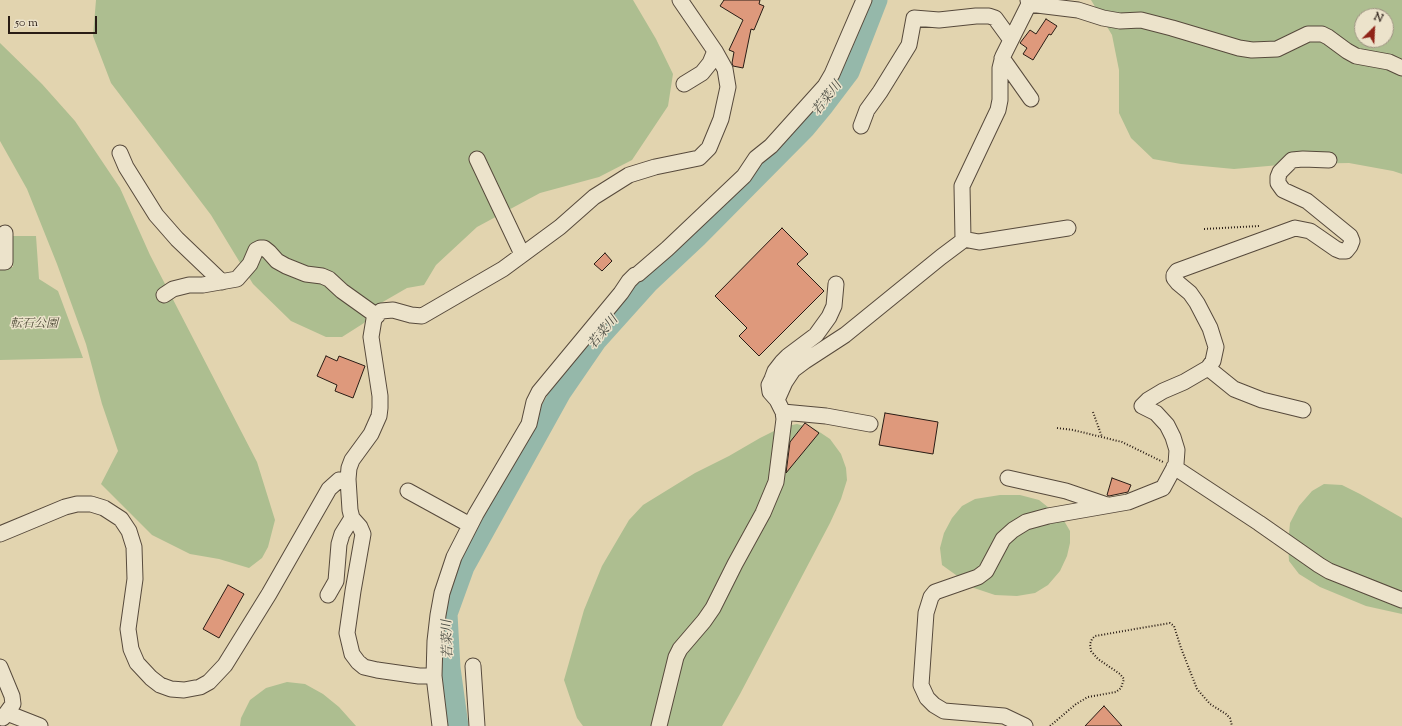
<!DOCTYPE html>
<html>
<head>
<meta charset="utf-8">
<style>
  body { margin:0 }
  #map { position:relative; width:1402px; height:726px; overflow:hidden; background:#e2d4af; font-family:"Sorts Mill Goudy",serif }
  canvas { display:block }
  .north { position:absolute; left:1354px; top:8px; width:40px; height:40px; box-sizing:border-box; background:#ece3cb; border:1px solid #9e9382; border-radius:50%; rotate:24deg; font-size:11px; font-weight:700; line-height:16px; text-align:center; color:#291c15 }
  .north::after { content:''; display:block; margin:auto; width:14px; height:18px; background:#8f2418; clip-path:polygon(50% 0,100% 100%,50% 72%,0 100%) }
  .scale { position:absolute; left:8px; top:16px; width:89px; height:18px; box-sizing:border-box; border:2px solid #291c15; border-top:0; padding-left:5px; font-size:12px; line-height:14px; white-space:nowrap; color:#291c15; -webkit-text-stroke:3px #ece3cb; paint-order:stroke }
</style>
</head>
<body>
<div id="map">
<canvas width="1402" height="726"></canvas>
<div class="north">N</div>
<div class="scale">50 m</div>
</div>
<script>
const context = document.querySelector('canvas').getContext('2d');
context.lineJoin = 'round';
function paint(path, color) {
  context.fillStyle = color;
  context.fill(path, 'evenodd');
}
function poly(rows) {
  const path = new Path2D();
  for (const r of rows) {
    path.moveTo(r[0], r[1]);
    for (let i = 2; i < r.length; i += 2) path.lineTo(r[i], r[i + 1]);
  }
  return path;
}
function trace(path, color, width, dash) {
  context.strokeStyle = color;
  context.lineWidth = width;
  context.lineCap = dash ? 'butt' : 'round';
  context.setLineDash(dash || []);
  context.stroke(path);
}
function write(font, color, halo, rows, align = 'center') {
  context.font = font + ' "Sorts Mill Goudy","Noto Serif JP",serif';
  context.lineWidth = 3;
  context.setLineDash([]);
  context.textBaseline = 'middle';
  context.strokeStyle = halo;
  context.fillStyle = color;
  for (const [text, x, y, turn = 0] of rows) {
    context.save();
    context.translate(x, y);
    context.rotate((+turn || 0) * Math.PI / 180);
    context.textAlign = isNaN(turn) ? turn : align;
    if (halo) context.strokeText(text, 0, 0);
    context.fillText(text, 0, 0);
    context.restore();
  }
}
paint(poly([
  [96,0,633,0,656,39,673,74,668,106,632,160,599,177,540,193,477,227,436,265,424,285,407,288,381,303,364,323,342,337,326,337,291,321,253,284,211,215,111,83,93,36],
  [1091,0,1402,0,1402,174,1393,171,1349,163,1291,164,1234,169,1181,164,1153,159,1131,138,1119,113,1119,70,1112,35],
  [1362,16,1386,16,1386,40,1362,40],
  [0,43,42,84,75,121,120,188,150,255,257,462,275,520,268,547,262,558,249,568,219,559,190,554,152,535,101,484,118,451,102,404,86,344,57,264,27,189,0,141],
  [11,236,36,236,39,279,58,291,83,358,0,360,0,268,13,267],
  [797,424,815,429,830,439,841,454,846,468,847,480,841,499,830,523,740,694,722,726,583,726,577,718,564,680,584,610,602,566,629,520,643,505,695,473,729,456,760,438,782,427],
  [1324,484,1342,485,1360,494,1402,518,1402,614,1366,606,1320,587,1299,574,1289,561,1288,544,1290,523,1299,506,1312,491],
  [1000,495,1020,495,1039,500,1063,519,1070,531,1070,543,1067,556,1060,571,1048,585,1035,593,1017,596,995,595,974,588,942,565,940,548,944,533,952,518,962,506,975,499],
  [287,682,305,684,323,694,339,707,356,726,240,726,241,718,250,700,266,688]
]), '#adbe90');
trace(poly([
  [458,726,450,668,447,614,464,567,561,392,596,341,649,282,697,237,805,128,824,105,849,72,877,0]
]), '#95b8aa', 21);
const building = poly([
  [724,0,760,0,759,4,764,6,754,30,751,29,743,68,733,66,732,63,734,52,729,50,743,20,720,6,724,0],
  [1046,19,1057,26,1051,35,1049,34,1033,60,1023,54,1027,48,1020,43,1030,30,1036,34,1046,19],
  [782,228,808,254,797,264,824,291,759,356,739,336,747,328,715,296,782,228],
  [605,253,612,261,602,271,594,264,605,253],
  [326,356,337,361,339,356,365,366,353,398,335,391,337,385,317,376,326,356],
  [885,413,938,422,933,454,879,445,885,413],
  [805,423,819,433,786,473,790,442,805,423],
  [1112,478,1131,485,1128,492,1109,496,1107,495,1112,478],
  [228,585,244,594,219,638,203,629,228,585],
  [1104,706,1122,726,1085,726,1104,706]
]);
paint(building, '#de997c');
trace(building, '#291c15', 1);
const minor = poly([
  [1029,4,1078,10,1103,18,1120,21,1141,20,1172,28,1239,48,1252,50,1277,49,1308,34,1322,34,1328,37,1347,51,1356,56,1389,62,1402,68],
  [1002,58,1031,99],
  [684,84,702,73,710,63,715,51],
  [861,126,867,110,880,92,909,45,914,18,939,20,976,16,989,16,995,18,1011,40],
  [120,153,126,167,156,215,177,239,222,282],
  [477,159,522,254],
  [963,239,979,242,1068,228],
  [0,262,5,262,5,233],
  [164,295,173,289,189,285,203,285,237,279,250,264,256,250,260,248,264,248,269,252,277,261,286,266,306,274,322,276,329,279,342,291,377,316],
  [1208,368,1234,389,1262,400,1303,410],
  [777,400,785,382,793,370,805,361,845,335,941,257,961,242,963,239,962,186,998,110,1000,100,1000,68,1003,56,1029,4,1028,0],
  [783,412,826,416,870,424],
  [1174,467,1259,523,1319,565,1329,571,1402,600],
  [1008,478,1066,491,1107,505],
  [408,491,470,525],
  [0,534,65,507,77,504,91,504,104,508,121,519,129,531,134,547,135,579,128,629,131,649,137,663,151,678,160,685,171,689,184,690,200,687,209,682,225,665,269,594,329,489,339,480,348,479],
  [328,595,336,581,339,544,342,534,352,518],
  [473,666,477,726],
  [0,667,12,696,13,704,3,718],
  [434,676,435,641,438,615,442,593,454,557,476,514,529,424,534,402,539,392,621,293,629,281,635,275,638,274,667,249,744,176,756,158,771,146,825,86,832,74,864,0],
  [7,713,40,726],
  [440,726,434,676,419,676,377,670,364,667,358,662,352,654,347,633,353,591,363,534,360,527,352,518,350,510,348,479,349,468,352,460,371,434,379,416,380,408,380,396,371,337,374,319,381,311,393,310,411,315,422,316,503,269,560,227,594,197,629,175,655,167,699,158,709,148,721,119,728,87,725,69,715,51,680,0],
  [659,726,676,657,680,649,704,621,713,608,735,564,763,513,776,482,784,419,783,412,777,400,770,392,769,385,772,379,775,371,782,362,788,356,816,335,829,317,834,306,836,284],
  [1025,726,1004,716,944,711,934,705,927,698,921,685,926,613,931,597,935,592,978,577,986,571,1003,539,1013,530,1026,522,1048,516,1128,502,1163,488,1176,464,1177,450,1173,437,1167,425,1156,413,1142,406,1148,400,1163,391,1184,382,1208,368,1213,361,1216,347,1210,328,1197,303,1190,293,1178,283,1174,278,1174,275,1177,271,1295,228,1310,231,1336,249,1341,251,1346,251,1350,246,1352,241,1350,236,1307,201,1283,190,1278,183,1278,177,1280,172,1292,160,1303,159,1329,160]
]);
trace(minor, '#574a3c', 17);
trace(poly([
  [1204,229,1259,226],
  [1093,412,1102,437],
  [1057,428,1073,430,1122,442,1163,462],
  [1050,726,1076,704,1088,697,1116,692,1121,688,1124,679,1120,674,1098,659,1091,651,1090,644,1092,639,1095,636,1170,623,1174,626,1181,648,1197,689,1210,704,1226,714,1230,718,1232,726]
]), '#291c15', 2, [1, 2]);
trace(minor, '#ece3cb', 15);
write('italic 12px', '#514d3a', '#ece3cb', [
  ["転石公園",34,325]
]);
write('italic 13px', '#494b42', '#ece3cb', [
  ["若菜川",828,99,-52],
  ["若菜川",604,333,-50],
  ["若菜川",449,639,-92]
]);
</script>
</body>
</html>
